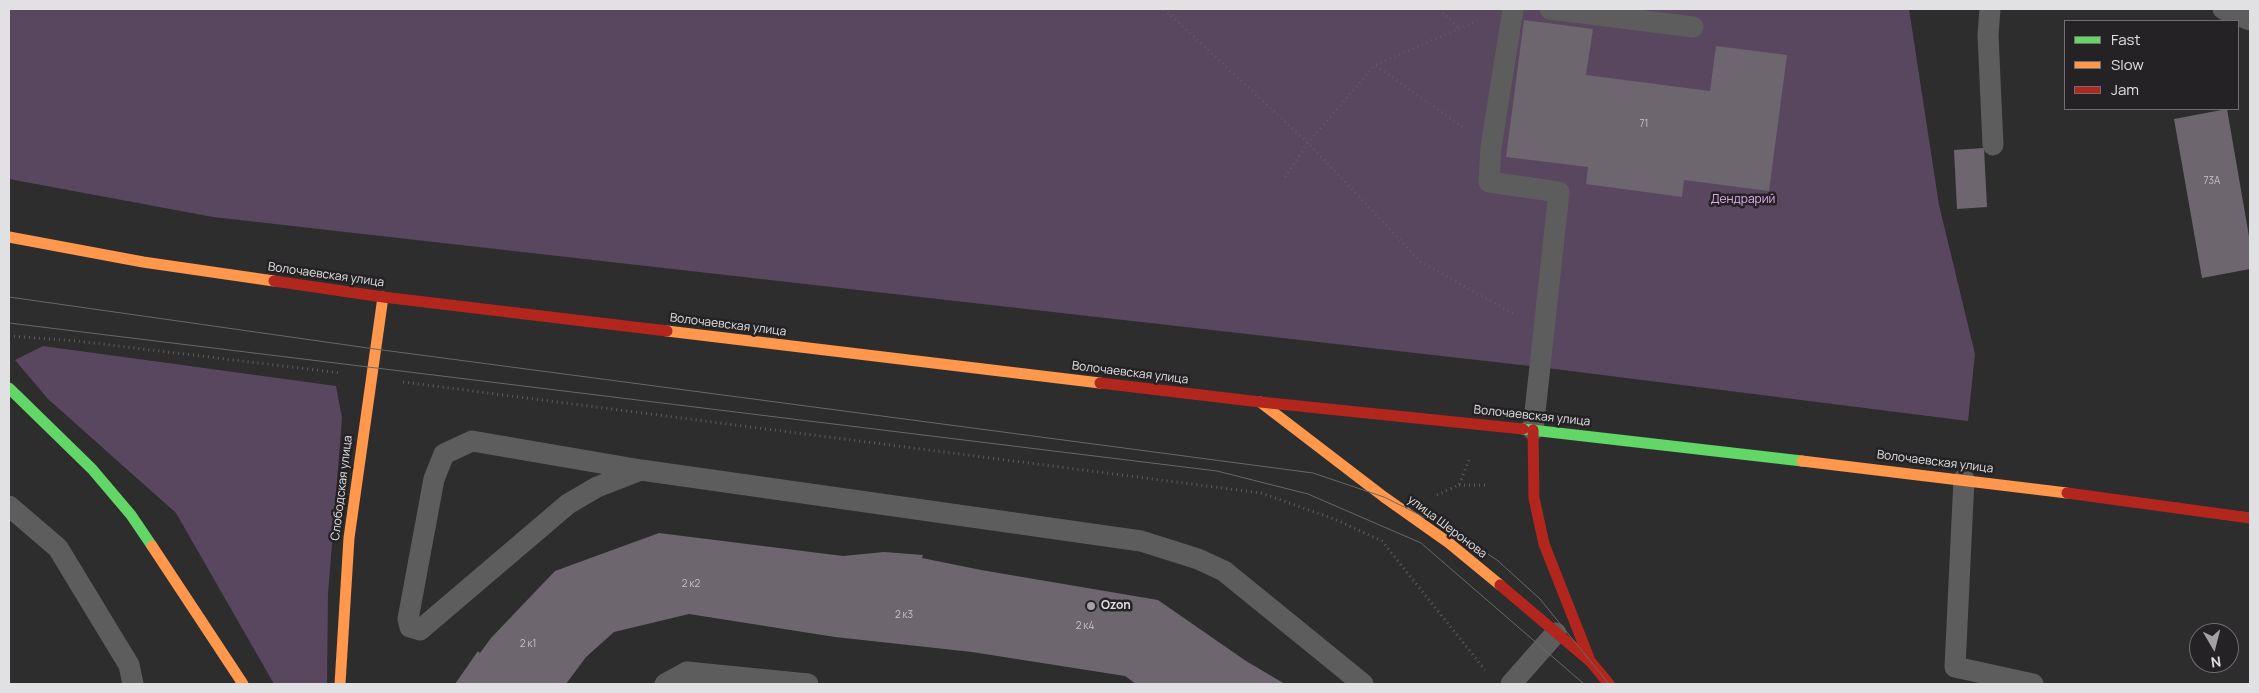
<!DOCTYPE html>
<html>
<head>
<meta charset="utf-8">
<style>
  body { margin:0 }
  #map { position:relative; width:2259px; height:693px; overflow:hidden; background:#2d2d2d; font-family:Manrope,sans-serif }
  canvas { display:block }
  .frame { position:absolute; inset:0; border:10px solid #e1e0e2; pointer-events:none }
  .legend { position:absolute; left:2064px; top:20px; width:175px; height:90px; box-sizing:border-box; background:#242224; border:1px solid #706e70; margin:0; padding:6px 9px; list-style:none; font-size:15px; color:#e1e0e2 }
  .legend li { display:flex; align-items:center; gap:10px; height:25px }
  .legend b { width:25px; border:1px solid #706e70 }
  .north { position:absolute; left:2189px; top:623px; width:50px; height:50px; box-sizing:border-box; background:#242224; border:1px solid #706e70; border-radius:50%; rotate:172deg; font-size:14px; font-weight:700; line-height:20px; text-align:center; color:#e1e0e2 }
  .north::after { content:''; display:block; margin:auto; width:18px; height:22px; background:#a2a1a3; clip-path:polygon(50% 0,100% 100%,50% 72%,0 100%) }
</style>
</head>
<body>
<div id="map">
<canvas width="2259" height="693"></canvas>
<div class="frame"></div>
<ul class="legend">
<li><b style="height:6px;background:#63d668"></b>Fast</li>
<li><b style="height:6px;background:#ff974d"></b>Slow</li>
<li><b style="height:6px;background:#b3261e"></b>Jam</li>
</ul>
<div class="north">N</div>
</div>
<script>
const context = document.querySelector('canvas').getContext('2d');
context.lineJoin = 'round';
function paint(path, color) {
  context.fillStyle = color;
  context.fill(path, 'evenodd');
}
function poly(rows) {
  const path = new Path2D();
  for (const r of rows) {
    path.moveTo(r[0], r[1]);
    for (let i = 2; i < r.length; i += 2) path.lineTo(r[i], r[i + 1]);
  }
  return path;
}
function trace(path, color, width, dash) {
  context.strokeStyle = color;
  context.lineWidth = width;
  context.lineCap = dash ? 'butt' : 'round';
  context.setLineDash(dash || []);
  context.stroke(path);
}
function write(font, color, halo, rows, align = 'center') {
  context.font = font + ' Manrope,sans-serif';
  context.lineWidth = 5;
  context.setLineDash([]);
  context.textBaseline = 'middle';
  context.strokeStyle = halo;
  context.fillStyle = color;
  for (const [text, x, y, turn = 0] of rows) {
    context.save();
    context.translate(x, y);
    context.rotate((+turn || 0) * Math.PI / 180);
    context.textAlign = isNaN(turn) ? turn : align;
    if (halo) context.strokeText(text, 0, 0);
    context.fillText(text, 0, 0);
    context.restore();
  }
}
paint(poly([
  [9,9,1909,9,1939,205,1975,354,1968,421,1539,367,213,217,9,179],
  [43,346,336,386,342,418,328,594,327,684,274,684,176,513,48,399,15,360]
]), '#59465f');
paint(poly([
  [1524,20,1593,29,1586,75,1710,91,1716,46,1787,55,1769,191,1684,180,1682,197,1586,184,1588,167,1506,157],
  [2227,109,2250,242,2250,269,2202,278,2174,119],
  [1984,148,1987,207,1957,209,1954,150],
  [659,533,843,556,884,552,923,555,922,558,981,570,1158,600,1246,661,1285,684,1136,684,1125,676,972,652,835,637,689,614,614,632,586,657,566,684,455,684,478,651,480,653,491,638,555,571]
]), '#6d666e');
trace(poly([
  [1164,9,1308,143,1421,262,1516,315],
  [1439,9,1460,29],
  [1376,66,1464,128],
  [1285,177,1308,143,1375,65,1482,19],
  [9,336,77,341,341,373],
  [403,382,1261,493,1334,519,1382,541,1485,670],
  [1459,485,1488,485],
  [1437,495,1459,485,1469,460]
]), '#5e5d5e', 3, [1, 4]);
trace(poly([
  [1513,9,1491,147,1489,182,1559,192,1533,430],
  [1550,9,1693,27],
  [1990,9,1988,35,1993,145],
  [2223,9,2250,20],
  [641,470,597,487,568,504,420,630,410,627,408,619,434,479,444,454,472,441,641,470,1141,541,1198,559,1224,571,1363,684],
  [1964,479,1955,667,2033,684],
  [9,506,58,548,129,665,133,684],
  [665,684,687,672,808,684],
  [1511,684,1556,633]
]), '#5d5d5d', 21);
trace(poly([
  [9,388,92,469,131,515,152,546],
  [1523,429,1802,461]
]), '#63d668', 11);
trace(poly([
  [9,237,143,262,274,281],
  [667,331,1100,383],
  [1260,402,1384,497,1449,543,1500,585],
  [1802,461,2067,493],
  [152,546,243,684],
  [340,684,349,538,383,297]
]), '#ff974d', 11);
trace(poly([
  [274,281,383,297,667,331],
  [1100,383,1260,402,1523,429],
  [1533,430,1534,498,1544,544,1589,658],
  [2067,493,2250,518],
  [1500,585,1591,662,1609,684]
]), '#b3261e', 11);
trace(poly([
  [9,297,375,349,1313,473,1384,497,1452,531,1497,560,1540,599,1609,684],
  [9,323,1217,471,1308,494,1421,543,1584,684]
]), '#686868', 1);
for (const [x, y, r, color] of [
  [1091,606,5,"#a2a1a3"]
]) {
  const dot = new Path2D();
  dot.arc(x, y, r, 0, 2 * Math.PI);
  context.fillStyle = color;
  context.fill(dot);
  trace(dot, '#242224', 2);
}
write('10px', '#c4c2c5', null, [
  ["71",1644,124],
  ["73А",2212,181],
  ["2 к2",691,584],
  ["2 к3",904,615],
  ["2 к4",1085,626],
  ["2 к1",528,644]
]);
write('12px', '#e2adf3', '#242224', [
  ["Дендрарий",1743,200]
]);
write('12px', '#e1e0e2', '#242224', [
  ["Волочаевская улица",326,275,8],
  ["Волочаевская улица",728,325,7],
  ["Волочаевская улица",1130,373,7],
  ["Волочаевская улица",1532,416,6],
  ["Волочаевская улица",1935,462,7],
  ["Слободская улица",342,488,-83],
  ["улица Шеронова",1447,527,37]
]);
write('bold 12px', '#e1e0e2', '#242224', [
  ["Ozon",1101,606]
], 'left');
</script>
</body>
</html>
